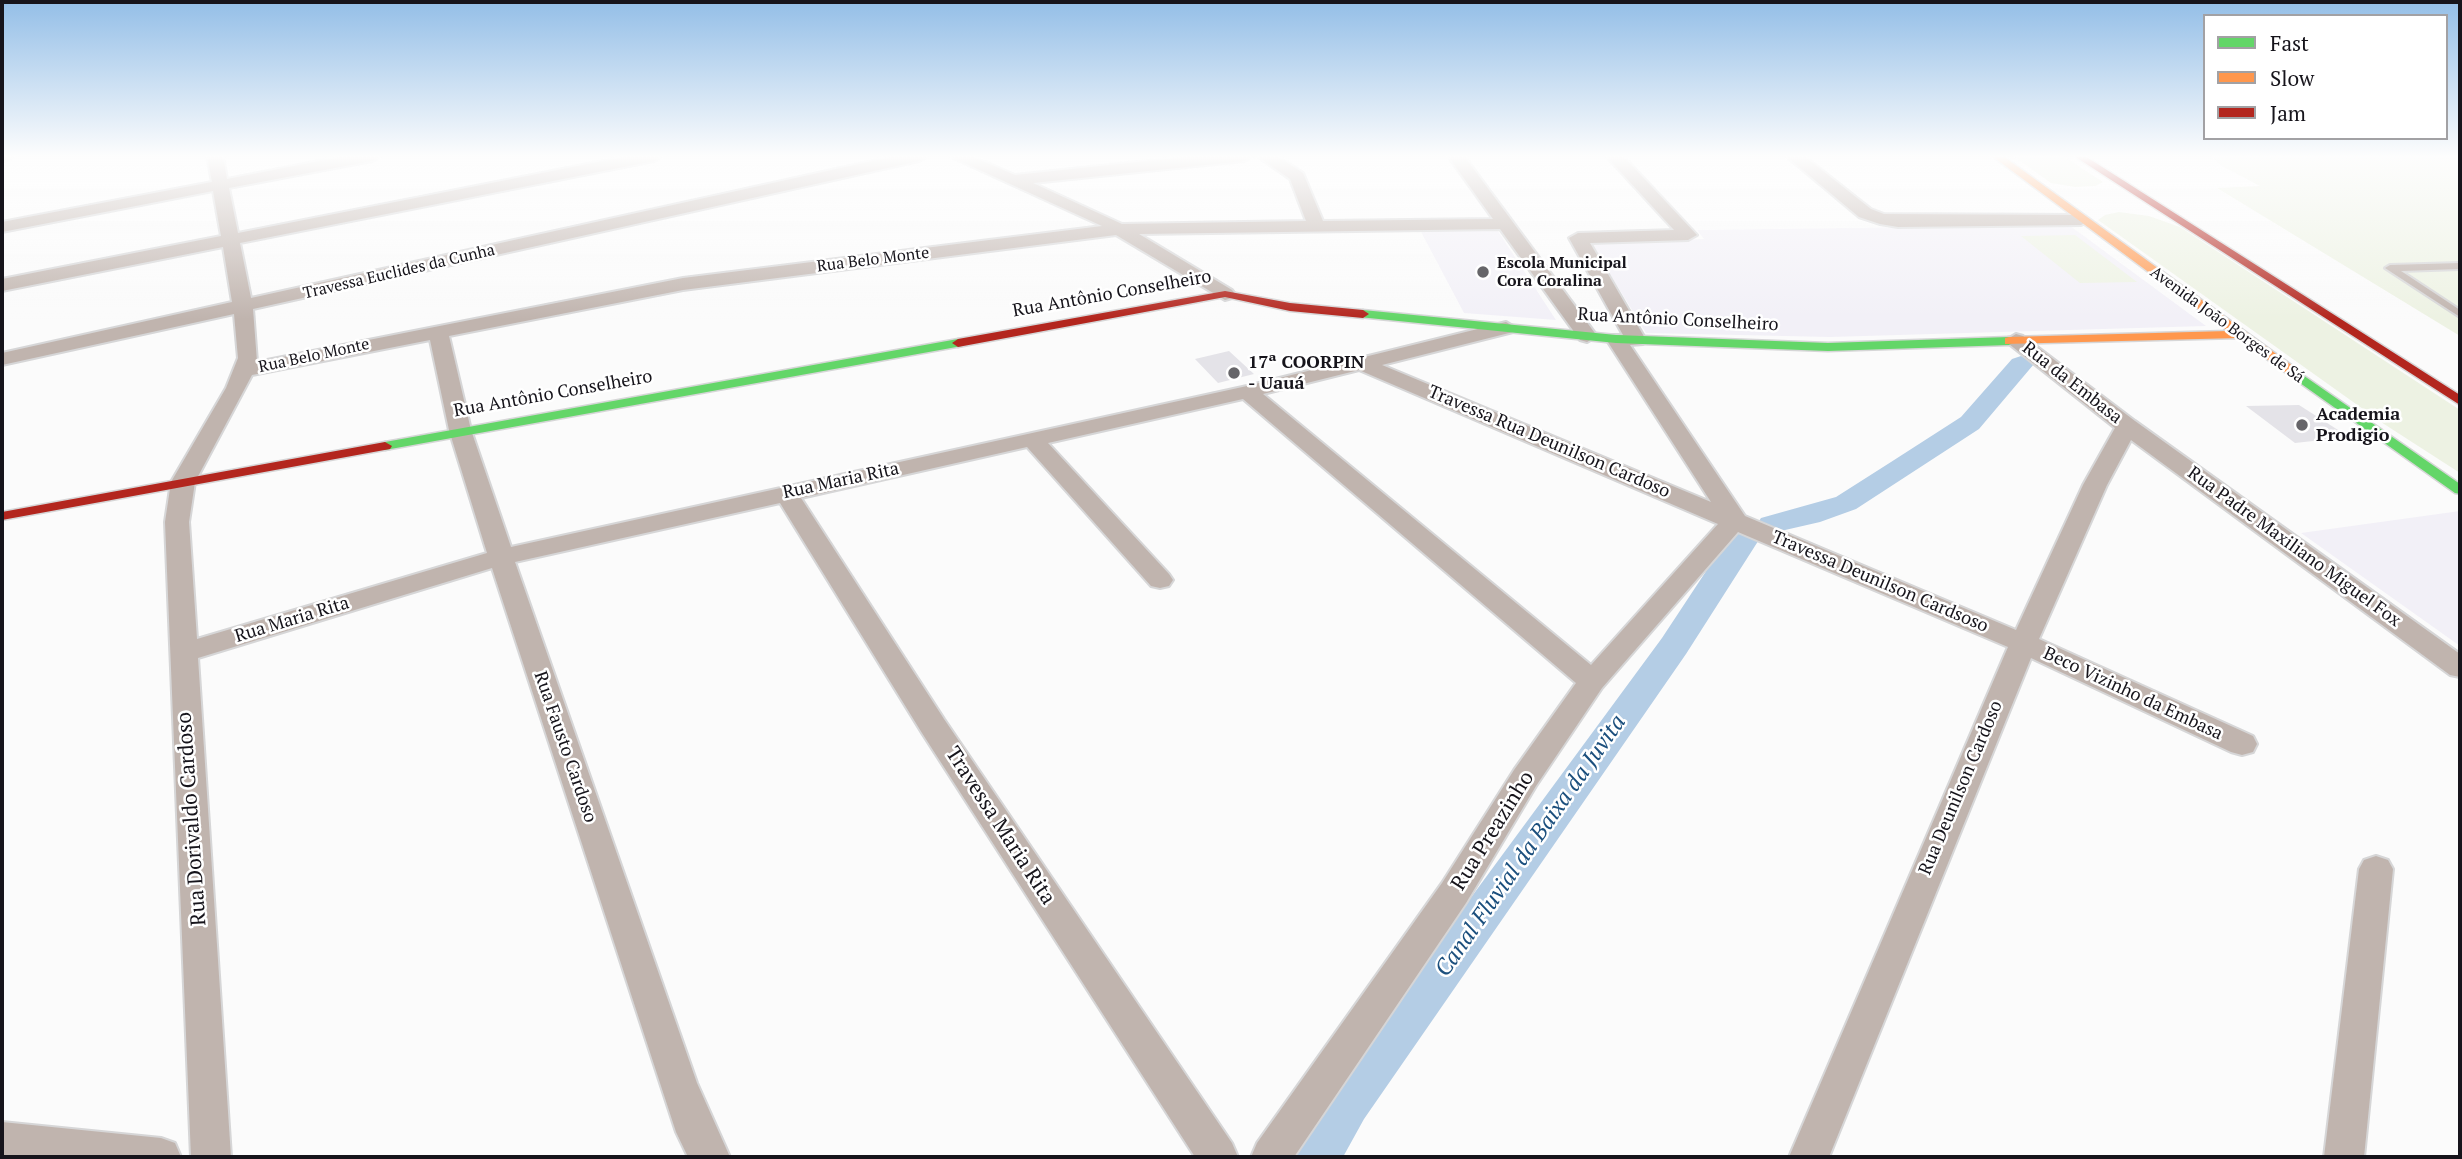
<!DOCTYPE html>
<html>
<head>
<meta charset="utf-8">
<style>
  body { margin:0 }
  #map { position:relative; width:2462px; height:1159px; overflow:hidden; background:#fbfbfb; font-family:"PT Serif",serif }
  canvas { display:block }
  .frame { position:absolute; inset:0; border:4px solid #16141b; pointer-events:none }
  .legend { position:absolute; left:2203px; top:14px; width:245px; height:126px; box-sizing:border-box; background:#fff; border:2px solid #a2a1a4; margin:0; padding:9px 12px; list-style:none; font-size:21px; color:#16141b }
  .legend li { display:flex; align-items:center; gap:14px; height:35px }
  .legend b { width:35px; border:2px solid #a2a1a4 }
</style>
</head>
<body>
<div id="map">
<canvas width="2462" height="1159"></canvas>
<div class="frame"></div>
<ul class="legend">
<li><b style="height:9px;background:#63d668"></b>Fast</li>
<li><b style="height:9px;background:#ff974d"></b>Slow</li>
<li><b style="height:9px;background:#b3261e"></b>Jam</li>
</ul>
</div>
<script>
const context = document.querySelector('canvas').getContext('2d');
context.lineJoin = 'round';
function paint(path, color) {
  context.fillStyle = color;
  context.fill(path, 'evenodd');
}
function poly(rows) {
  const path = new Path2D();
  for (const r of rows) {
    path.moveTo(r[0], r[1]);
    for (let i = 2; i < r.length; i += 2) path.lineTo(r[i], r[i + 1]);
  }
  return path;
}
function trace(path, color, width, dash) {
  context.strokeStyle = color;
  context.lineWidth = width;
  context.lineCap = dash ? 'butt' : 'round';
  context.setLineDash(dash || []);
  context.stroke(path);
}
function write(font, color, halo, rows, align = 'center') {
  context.font = font + ' "PT Serif",serif';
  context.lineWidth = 5;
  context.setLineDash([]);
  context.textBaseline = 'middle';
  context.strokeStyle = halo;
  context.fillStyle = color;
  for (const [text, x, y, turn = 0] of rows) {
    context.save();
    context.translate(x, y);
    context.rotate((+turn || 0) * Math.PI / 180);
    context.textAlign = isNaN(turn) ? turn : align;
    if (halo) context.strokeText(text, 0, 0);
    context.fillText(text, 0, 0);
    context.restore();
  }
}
paint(poly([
  [2069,225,2206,326,1830,337,1646,333,1591,243,1704,239,1697,230],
  [1496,228,1556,320,1464,313,1420,230],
  [2460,511,2460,646,2301,533]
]), '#f2f0f7');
paint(poly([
  [2013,156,2063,156,2103,182,2095,186,2075,187,2051,183],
  [2211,156,2460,156,2460,336,2217,188,2260,186,2222,166],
  [2119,212,2149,216,2180,227,2460,410,2460,473,2384,424,2098,220,2105,215],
  [2075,235,2137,282,2080,283,2021,236]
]), '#edf2e3');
paint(poly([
  [2021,356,2030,359,2034,364,1979,429,1856,509,1820,522,1772,533,1761,530,1757,524,1761,518,1836,497,1891,462,1961,417,2012,359,2021,356],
  [1747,526,1758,529,1762,535,1686,654,1364,1119,1343,1157,1293,1157,1330,1089,1662,638,1724,544,1736,529,1747,526]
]), '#b4cde5');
paint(poly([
  [1229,351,1254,374,1218,383,1195,359],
  [2299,405,2349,437,2295,443,2246,406]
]), '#e4e3e8');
const lane = poly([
  [2460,263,2460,269,2401,271,2460,310,2460,317,2385,268,2390,265,2460,263]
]);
const street = poly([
  [2,156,16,156,2,162,2,156],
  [207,156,223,156,227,179,345,156,380,156,372,161,229,188,238,233,628,156,662,156,654,161,240,243,251,298,895,156,927,156,919,161,253,309,257,362,683,278,1102,226,949,156,971,156,1015,175,1194,156,1252,156,1244,161,1033,183,1122,224,1306,221,1290,179,1257,156,1277,156,1303,173,1323,221,1493,219,1448,156,1464,156,1597,336,1587,342,1580,340,1500,229,1139,234,1232,290,1235,294,1232,298,1225,300,1116,235,683,290,449,336,471,430,511,547,1247,386,1506,322,1516,328,1513,332,1382,365,1711,502,1606,339,1609,335,1623,335,1569,238,1578,233,1674,230,1606,156,1623,156,1697,235,1688,240,1590,243,1646,340,1643,344,1630,345,1745,516,2016,630,2083,485,2115,428,2009,344,2006,340,2016,334,2023,336,2135,421,2460,654,2460,677,2450,675,2131,440,2107,485,2039,639,2253,736,2257,744,2253,752,2242,755,2231,752,2031,658,1829,1157,1789,1157,2008,647,1738,532,1602,688,1536,786,1466,903,1294,1157,1251,1157,1257,1143,1442,883,1514,770,1576,683,1243,399,1048,443,1169,574,1173,580,1169,586,1160,588,1151,586,1027,447,801,498,944,719,1232,1143,1238,1157,1195,1157,922,733,780,503,515,562,697,1083,730,1157,688,1157,676,1132,492,568,198,658,231,1157,191,1157,165,522,171,482,226,388,238,358,234,314,2,365,2,353,232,302,223,247,2,291,2,279,221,236,213,191,2,232,2,222,212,182,207,156],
  [430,340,449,430,487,553,197,639,189,522,195,482,252,375,430,340],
  [1359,370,1718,524,1591,665,1263,394,1359,370],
  [1786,156,1804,156,1871,209,1884,214,2081,215,2090,220,2081,225,1898,227,1880,224,1859,217,1786,156],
  [2376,856,2388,860,2393,869,2364,1157,2324,1157,2359,869,2364,860,2376,856],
  [2,1122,161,1138,175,1143,181,1157,2,1157,2,1122]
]);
const fast = poly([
  [1363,310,1616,335,1828,343,2009,337,2015,341,2009,345,1828,351,1616,343,1359,317,1357,314,1363,310],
  [958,339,962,340,962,346,385,450,378,446,385,442,958,339],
  [2297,371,2460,484,2460,494,2455,493,2293,378,2291,375,2297,371]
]);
const slow = poly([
  [1992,156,2003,156,2301,372,2301,378,2293,378,2238,338,2005,344,2005,338,2009,337,2228,331,1992,156]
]);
const jam = poly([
  [2074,156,2085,156,2460,395,2460,405,2074,156],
  [1225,291,1290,303,1363,310,1369,314,1363,318,1290,311,1225,297,958,347,952,343,958,339,1225,291],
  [385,442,392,446,390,449,2,520,2,512,385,442]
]);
trace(lane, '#d6d6d7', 4);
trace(street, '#d6d6d7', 4);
trace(fast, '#d6d6d7', 3);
trace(slow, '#d6d6d7', 3);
trace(jam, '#d6d6d7', 3);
paint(lane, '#c0b4ae');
paint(street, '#c0b4ae');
paint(fast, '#63d668');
paint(slow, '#ff974d');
paint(jam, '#b3261e');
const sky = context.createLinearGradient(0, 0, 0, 319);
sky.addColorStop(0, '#93bee7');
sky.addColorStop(0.49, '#fdfdfd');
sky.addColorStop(1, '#fdfdfd00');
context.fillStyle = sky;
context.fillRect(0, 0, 2462, 319);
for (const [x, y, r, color] of [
  [1483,272,7,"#666569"],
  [1234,373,7,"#666569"],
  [2302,425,7,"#666569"]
]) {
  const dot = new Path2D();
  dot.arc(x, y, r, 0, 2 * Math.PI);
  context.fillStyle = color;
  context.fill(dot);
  trace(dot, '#fff', 2.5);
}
write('16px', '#16141b', '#fff', [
  ["Rua Belo Monte",873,260,-7],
  ["Travessa Euclides da Cunha",399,272,-13],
  ["Avenida João Borges de Sá",2227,325,36],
  ["Rua Belo Monte",314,356,-12]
]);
write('bold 16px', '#16141b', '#fff', [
  ["Escola Municipal",1497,263],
  ["Cora Coralina",1497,281]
], 'left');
write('18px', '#16141b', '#fff', [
  ["Rua Antônio Conselheiro",1112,294,-10],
  ["Rua Antônio Conselheiro",1678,320,3],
  ["Rua da Embasa",2072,383,38],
  ["Rua Antônio Conselheiro",553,394,-10],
  ["Travessa Rua Deunilson Cardoso",1549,442,23],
  ["Rua Maria Rita",841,481,-12],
  ["Rua Padre Maxiliano Miguel Fox",2294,547,36],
  ["Travessa Deunilson Cardsoso",1880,582,23],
  ["Rua Maria Rita",292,620,-17],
  ["Beco Vizinho da Embasa",2133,694,25],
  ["Rua Fausto Cardoso",565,747,71],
  ["Rua Deunilson Cardoso",1961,788,-67]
]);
write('bold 18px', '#16141b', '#fff', [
  ["17ª COORPIN",1248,363],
  ["- Uauá",1248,384],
  ["Academia",2316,415],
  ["Prodigio",2316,436]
], 'left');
write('21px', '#16141b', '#fff', [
  ["Rua Dorivaldo Cardoso",192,819,-94],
  ["Travessa Maria Rita",1000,826,57],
  ["Rua Preazinho",1493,831,-58]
]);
write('italic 23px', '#1b4f7d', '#fff', [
  ["Canal Fluvial da Baixa da Juvita",1531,846,-55]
]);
</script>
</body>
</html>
